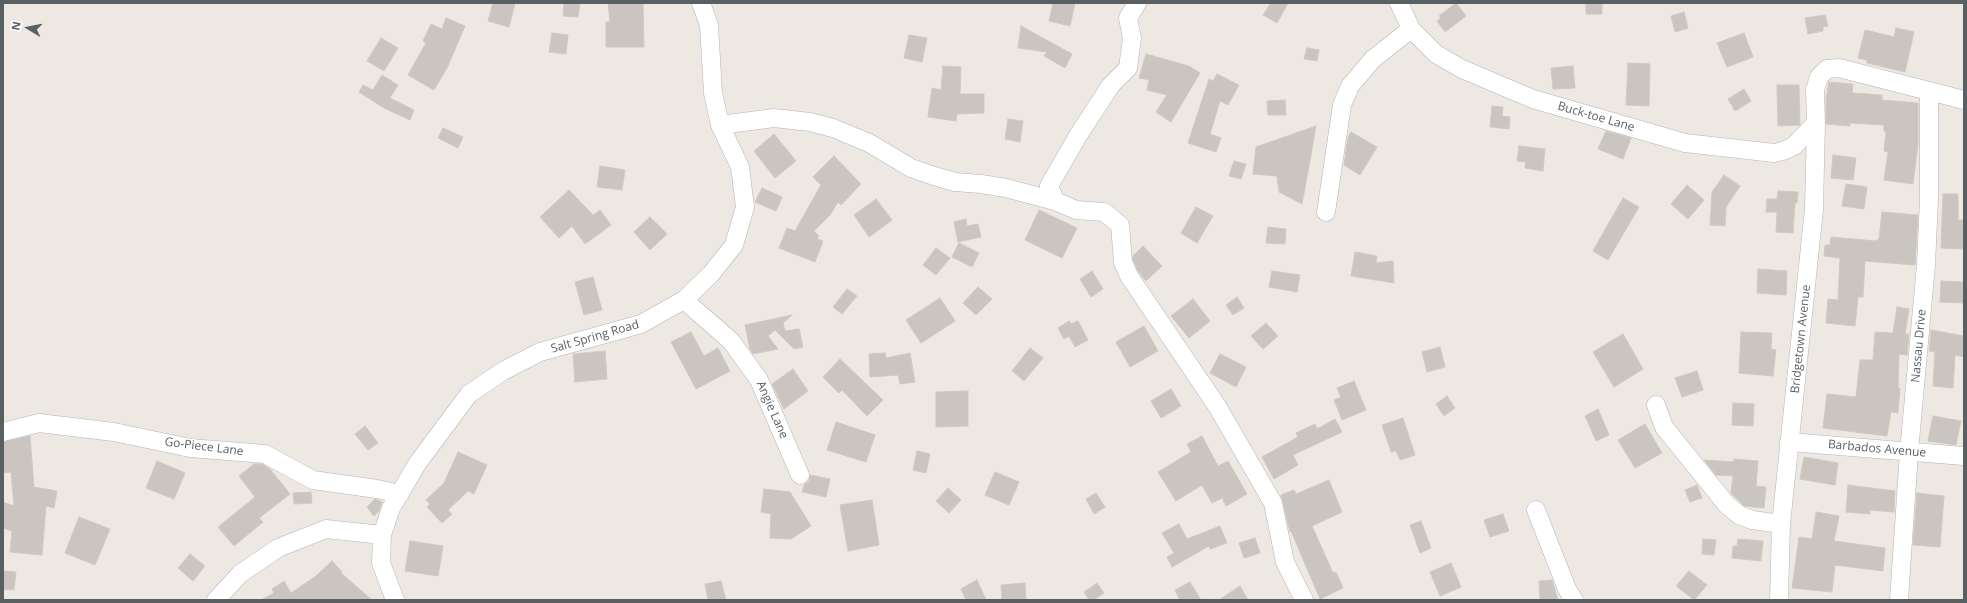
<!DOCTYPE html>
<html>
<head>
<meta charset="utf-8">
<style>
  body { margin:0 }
  #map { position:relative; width:1967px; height:603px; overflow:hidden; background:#ede8e1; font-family:"Open Sans",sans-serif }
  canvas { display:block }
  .frame { position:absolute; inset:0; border:4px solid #5a5f62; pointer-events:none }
  .north { position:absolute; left:8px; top:8px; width:40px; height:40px; -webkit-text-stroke:3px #fff; paint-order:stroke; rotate:280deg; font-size:11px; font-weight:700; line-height:16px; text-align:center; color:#5a5f62 }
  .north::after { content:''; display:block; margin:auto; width:14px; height:18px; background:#5a5f62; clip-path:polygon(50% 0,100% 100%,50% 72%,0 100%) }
</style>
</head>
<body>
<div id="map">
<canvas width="1967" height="603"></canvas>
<div class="frame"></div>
<div class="north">N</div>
</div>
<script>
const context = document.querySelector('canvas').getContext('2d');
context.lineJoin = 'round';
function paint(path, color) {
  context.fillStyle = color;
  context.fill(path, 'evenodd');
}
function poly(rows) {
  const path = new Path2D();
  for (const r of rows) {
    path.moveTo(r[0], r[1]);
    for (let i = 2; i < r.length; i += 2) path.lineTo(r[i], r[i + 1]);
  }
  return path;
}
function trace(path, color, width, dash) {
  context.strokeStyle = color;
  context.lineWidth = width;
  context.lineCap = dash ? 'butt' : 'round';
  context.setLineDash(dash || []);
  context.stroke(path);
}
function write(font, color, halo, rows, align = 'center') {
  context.font = font + ' "Open Sans",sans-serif';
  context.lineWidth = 3;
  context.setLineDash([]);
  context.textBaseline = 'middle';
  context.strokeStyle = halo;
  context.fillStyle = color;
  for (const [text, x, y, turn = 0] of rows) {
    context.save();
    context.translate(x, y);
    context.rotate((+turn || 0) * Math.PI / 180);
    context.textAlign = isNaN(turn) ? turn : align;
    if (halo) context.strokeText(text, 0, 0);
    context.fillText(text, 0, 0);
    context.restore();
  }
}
const building = poly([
  [493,3,515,3,509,27,488,21,493,3],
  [564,3,580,3,578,17,563,16,564,3],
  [608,3,643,3,644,47,606,47,606,22,610,22,608,3],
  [1053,3,1075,3,1070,26,1049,21,1053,3],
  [1271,3,1288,3,1277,23,1263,15,1271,3],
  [1456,3,1466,16,1445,32,1437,21,1441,18,1439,16,1456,3],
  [1586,3,1602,3,1602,14,1586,14,1586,3],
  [1684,12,1688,28,1675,32,1671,16,1684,12],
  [1825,15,1828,26,1823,27,1823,31,1808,34,1805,18,1825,15],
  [446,18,465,26,447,68,434,90,408,75,426,43,423,41,431,24,442,29,446,18],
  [1021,26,1072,54,1065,68,1044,56,1047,52,1018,48,1021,26],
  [1896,28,1914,32,1905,72,1867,63,1867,60,1858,58,1865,30,1894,37,1896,28],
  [552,33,568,35,566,54,549,52,552,33],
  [1744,33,1753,57,1727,67,1717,43,1744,33],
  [909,35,927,38,922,62,904,58,909,35],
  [381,38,398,48,384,71,367,61,381,38],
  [1307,48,1319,50,1317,61,1304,59,1307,48],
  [1146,54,1189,66,1200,73,1171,122,1156,112,1167,95,1147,90,1149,80,1139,78,1146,54],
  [1628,63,1650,64,1649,106,1626,105,1628,63],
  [943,66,961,67,960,94,984,94,984,113,957,114,956,121,928,117,932,88,941,90,943,66],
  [1573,66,1575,88,1553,89,1551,68,1573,66],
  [1217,74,1239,85,1228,105,1220,101,1210,134,1221,138,1216,152,1188,143,1209,79,1213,81,1217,74],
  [382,75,398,85,390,98,414,110,410,120,384,108,359,92,363,85,373,90,382,75],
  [1829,82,1853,84,1852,93,1882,95,1882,100,1918,103,1918,144,1913,184,1884,180,1888,152,1884,151,1886,132,1884,131,1884,125,1850,123,1850,126,1826,124,1826,99,1829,82],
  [1777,85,1799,85,1800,125,1778,126,1777,85],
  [1744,89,1751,101,1735,111,1728,99,1744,89],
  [1285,100,1286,115,1268,115,1267,101,1285,100],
  [1492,106,1503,107,1502,116,1510,117,1509,129,1490,127,1492,106],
  [1008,119,1023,121,1020,142,1005,139,1008,119],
  [1316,126,1309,166,1302,204,1279,192,1277,176,1253,174,1256,147,1316,126],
  [443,128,463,137,458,148,438,138,443,128],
  [1606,131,1631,138,1623,159,1598,149,1606,131],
  [1351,132,1377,147,1360,175,1344,165,1348,137,1351,132],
  [774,134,796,161,775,178,754,151,774,134],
  [1519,146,1545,149,1543,171,1525,168,1526,162,1517,161,1519,146],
  [1833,155,1856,158,1853,180,1831,178,1833,155],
  [834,156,861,184,841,205,838,202,830,215,814,231,819,236,817,239,823,241,815,262,779,248,787,228,795,231,821,185,813,177,834,156],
  [1234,161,1246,164,1241,179,1229,176,1234,161],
  [600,166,625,170,622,190,597,187,600,166],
  [1724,175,1740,186,1726,207,1725,226,1710,225,1712,192,1724,175],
  [1846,184,1867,187,1864,209,1842,206,1846,184],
  [1687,185,1704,200,1688,219,1671,204,1687,185],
  [762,188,782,197,776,211,755,202,762,188],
  [569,190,593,215,600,210,611,225,585,244,572,226,559,238,540,217,569,190],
  [1778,191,1798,192,1797,203,1795,203,1793,233,1776,232,1777,212,1766,212,1767,199,1777,199,1778,191],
  [1943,194,1958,194,1958,220,1964,220,1964,249,1941,248,1943,194],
  [1623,198,1639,207,1608,260,1593,251,1623,198],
  [876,199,892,220,869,237,854,215,876,199],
  [1196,207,1213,216,1197,243,1181,233,1196,207],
  [1039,210,1077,228,1062,258,1025,240,1039,210],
  [1882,212,1918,215,1915,265,1865,261,1863,297,1858,297,1855,326,1826,323,1828,299,1838,300,1840,258,1824,256,1825,245,1830,245,1831,237,1876,241,1879,239,1882,212],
  [650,217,667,234,650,250,634,232,650,217],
  [966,219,967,226,978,224,981,237,958,242,954,222,966,219],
  [1268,227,1286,229,1285,244,1266,243,1268,227],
  [959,243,979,253,972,267,952,257,959,243],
  [1143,246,1162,266,1146,281,1138,271,1133,259,1133,256,1143,246],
  [936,248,950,258,936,275,923,265,936,248],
  [1355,252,1377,256,1376,263,1393,261,1394,283,1351,276,1355,252],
  [1758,269,1787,271,1786,295,1757,293,1758,269],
  [1092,271,1103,289,1091,297,1080,279,1092,271],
  [1272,271,1300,275,1297,292,1269,287,1272,271],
  [593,277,602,310,584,315,575,282,593,277],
  [1941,281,1964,282,1964,303,1940,302,1941,281],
  [978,287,992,299,976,315,963,303,978,287],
  [847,289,857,296,842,314,833,307,847,289],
  [1237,297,1244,308,1233,315,1226,305,1237,297],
  [940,298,955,321,921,343,906,320,940,298],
  [1193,299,1210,321,1189,338,1171,316,1193,299],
  [1897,307,1909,309,1905,334,1909,334,1907,355,1899,354,1898,388,1900,388,1898,413,1891,412,1887,436,1823,428,1827,394,1856,397,1860,360,1873,360,1875,332,1893,333,1897,307],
  [792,315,783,323,785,331,799,329,803,347,794,349,775,330,768,336,778,349,753,354,750,349,745,325,792,315],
  [1069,321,1071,324,1078,321,1088,340,1075,347,1069,336,1064,339,1058,328,1069,321],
  [1266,323,1278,336,1263,349,1251,336,1266,323],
  [1144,326,1158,351,1130,367,1116,342,1144,326],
  [1931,330,1964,336,1964,357,1955,355,1953,388,1933,386,1935,352,1929,351,1931,330],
  [691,332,704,356,718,348,730,371,696,389,671,342,691,332],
  [1741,332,1772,333,1771,349,1776,350,1773,376,1739,373,1741,332],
  [1623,334,1643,369,1614,387,1593,352,1623,334],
  [1440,347,1445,367,1427,372,1422,352,1440,347],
  [1030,348,1043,358,1024,381,1012,371,1030,348],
  [605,351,607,379,575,382,573,354,605,351],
  [885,353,886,358,910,353,915,382,900,384,898,375,870,377,869,354,885,353],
  [1220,354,1246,367,1236,387,1210,373,1220,354],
  [840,359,883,400,867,416,842,390,839,393,823,377,840,359],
  [793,369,808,391,784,409,772,384,793,369],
  [1697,371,1703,390,1682,397,1675,378,1697,371],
  [1354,381,1366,410,1342,420,1334,400,1341,397,1337,388,1354,381],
  [1171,389,1181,406,1161,418,1151,401,1171,389],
  [968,391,968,426,936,427,936,392,968,391],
  [1447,396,1455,408,1444,416,1436,404,1447,396],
  [1733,403,1754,404,1753,426,1732,425,1733,403],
  [1598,409,1609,435,1596,441,1585,416,1598,409],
  [1933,416,1961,421,1956,445,1928,441,1933,416],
  [1403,418,1415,455,1400,460,1396,451,1391,452,1382,425,1403,418],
  [1335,419,1342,432,1293,455,1298,465,1274,479,1262,457,1298,437,1296,433,1315,424,1317,429,1335,419],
  [836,422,875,435,866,462,827,450,836,422],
  [1645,424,1662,453,1635,468,1618,440,1645,424],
  [365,426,378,443,368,450,355,434,365,426],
  [30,436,34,487,57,491,54,508,46,506,42,555,10,552,12,531,3,528,3,502,14,506,11,472,3,473,3,442,30,436],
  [1202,436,1218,466,1228,461,1247,494,1226,506,1222,498,1212,503,1202,485,1176,501,1158,472,1191,452,1187,444,1202,436],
  [917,451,930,454,926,473,913,470,917,451],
  [458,452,487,465,474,494,468,491,448,510,452,514,442,523,427,507,430,504,426,500,444,483,458,452],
  [1804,457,1838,463,1835,485,1800,479,1804,457],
  [1734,459,1758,461,1756,486,1766,487,1764,508,1744,506,1731,493,1733,476,1716,475,1704,460,1734,462,1734,459],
  [157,461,185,473,174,499,146,488,157,461],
  [254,464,262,464,270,469,290,494,259,518,263,522,234,546,218,527,255,497,239,476,254,464],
  [995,472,1019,482,1009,505,985,495,995,472],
  [810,475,830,479,826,497,802,492,804,485,809,481,810,475],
  [1329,480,1342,512,1312,526,1333,573,1336,572,1343,588,1320,599,1291,531,1290,532,1281,495,1294,490,1296,494,1329,480],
  [1697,485,1702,498,1690,502,1685,490,1697,485],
  [1848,485,1895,491,1894,512,1870,510,1870,514,1846,512,1848,485],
  [948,488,961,500,949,513,936,501,948,488],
  [764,489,790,492,811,526,791,539,770,538,771,514,761,512,764,489],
  [311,492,312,503,294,504,293,493,311,492],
  [1096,493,1105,507,1094,514,1086,499,1096,493],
  [1917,493,1944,496,1940,547,1913,545,1917,493],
  [375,499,382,502,379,511,374,516,367,507,375,499],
  [872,500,879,545,848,551,840,505,872,500],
  [1816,512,1839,516,1834,541,1885,548,1883,571,1835,565,1832,592,1792,588,1799,537,1812,539,1816,512],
  [1503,514,1509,531,1490,537,1484,520,1503,514],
  [79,517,110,529,95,565,65,553,79,517],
  [1421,521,1431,548,1420,553,1410,525,1421,521],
  [1179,524,1187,539,1220,526,1227,543,1210,549,1209,546,1172,567,1167,557,1174,553,1162,533,1179,524],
  [1255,538,1260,553,1244,558,1239,543,1255,538],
  [1703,539,1716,540,1714,555,1702,554,1703,539],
  [1738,539,1763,541,1761,561,1732,558,1733,546,1737,546,1738,539],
  [410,541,443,546,438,576,405,571,410,541],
  [190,554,205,566,193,581,178,568,190,554],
  [332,561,342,572,341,573,372,600,261,600,274,593,272,589,284,581,291,593,316,576,332,561],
  [1451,563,1461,587,1440,596,1430,572,1451,563],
  [3,571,16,572,14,590,3,589,3,571],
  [1689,571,1707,585,1694,600,1676,586,1689,571],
  [977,580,986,600,966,600,961,589,977,580],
  [1552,580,1558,600,1540,600,1539,581,1552,580],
  [721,581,726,600,708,600,705,584,721,581],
  [1190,582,1201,600,1180,600,1175,590,1190,582],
  [1025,583,1026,600,1002,600,1001,585,1025,583],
  [1097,583,1104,593,1094,600,1089,600,1084,592,1097,583],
  [1240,586,1248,600,1219,600,1240,586]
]);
paint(building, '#cac5c0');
trace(building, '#d1c9c0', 1);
const minor = poly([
  [1137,3,1128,18,1132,38,1128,68,1111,85,1079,134,1049,186,1055,201,1076,210,1104,212,1120,225,1123,262,1129,276,1217,406,1273,503,1285,562,1304,600],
  [1399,3,1411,29,1436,54,1462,69,1533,99,1685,143,1774,153,1783,151,1794,146,1816,123],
  [720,125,774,118,810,122,833,128,869,143,911,168,934,176,955,182,981,184,1006,188,1055,201],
  [1326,212,1342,105,1350,86,1373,59,1411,29],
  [684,300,731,341,759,380,800,475],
  [1656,405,1664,427,1727,505,1739,515,1752,520,1781,524],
  [3,432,39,423,114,432,190,448,265,454,313,480,377,489,400,494],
  [1789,442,1964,456],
  [1536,510,1567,589,1574,600],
  [216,600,240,574,278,548,326,529,382,535],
  [395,600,381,563,382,535,391,508,417,464,469,394,503,371,540,352,641,324,684,300,711,274,734,245,745,207,740,167,720,125,713,93,709,25,701,3],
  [1779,600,1781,524,1814,209,1816,123,1815,90,1819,77,1827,69,1839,68,1964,100],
  [1899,600,1909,452,1926,265,1929,199,1929,92]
]);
trace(minor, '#b2b5b9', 19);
trace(minor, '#fff', 18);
write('12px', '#5a5f62', '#fff', [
  ["Buck-toe Lane",1596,117,16],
  ["Salt Spring Road",595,337,-16],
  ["Bridgetown Avenue",1801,339,-84],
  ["Nassau Drive",1919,346,-85],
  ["Angie Lane",772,410,66],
  ["Go-Piece Lane",204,447,7],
  ["Barbados Avenue",1877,449,5]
]);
</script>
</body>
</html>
